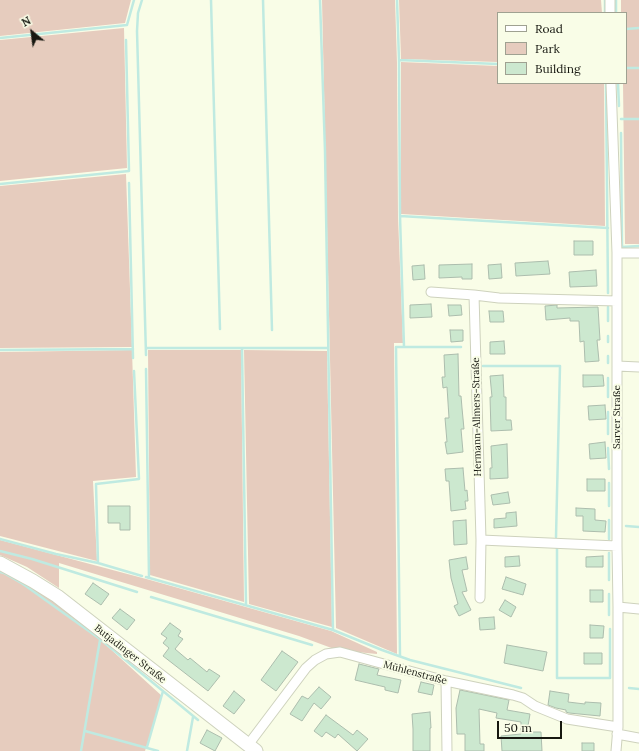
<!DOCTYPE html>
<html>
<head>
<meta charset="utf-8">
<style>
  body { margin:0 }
  #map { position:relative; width:639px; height:751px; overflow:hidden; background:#f9fde7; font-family:Lora,serif }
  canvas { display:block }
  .legend { position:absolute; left:497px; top:12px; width:130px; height:72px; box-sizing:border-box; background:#f9fde7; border:1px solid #9fa191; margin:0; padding:5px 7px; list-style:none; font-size:12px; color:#171811 }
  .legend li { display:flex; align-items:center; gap:8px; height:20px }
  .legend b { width:20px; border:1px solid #9fa191 }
  .north { position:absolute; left:12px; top:12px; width:40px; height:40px; -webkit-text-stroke:3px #f9fde7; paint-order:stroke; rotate:331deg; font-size:11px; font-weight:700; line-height:16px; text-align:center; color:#171811 }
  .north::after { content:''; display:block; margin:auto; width:14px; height:18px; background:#171811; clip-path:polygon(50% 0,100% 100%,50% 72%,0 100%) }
  .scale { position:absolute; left:497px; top:721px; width:65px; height:18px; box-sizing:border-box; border:2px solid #171811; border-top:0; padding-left:5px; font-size:12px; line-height:14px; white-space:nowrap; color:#171811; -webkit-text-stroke:3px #f9fde7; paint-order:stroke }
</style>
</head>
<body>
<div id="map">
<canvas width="639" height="751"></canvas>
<ul class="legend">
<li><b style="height:5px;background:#fff"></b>Road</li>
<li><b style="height:11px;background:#e6ccbe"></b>Park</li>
<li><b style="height:11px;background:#cce8cf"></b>Building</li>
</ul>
<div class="north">N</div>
<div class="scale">50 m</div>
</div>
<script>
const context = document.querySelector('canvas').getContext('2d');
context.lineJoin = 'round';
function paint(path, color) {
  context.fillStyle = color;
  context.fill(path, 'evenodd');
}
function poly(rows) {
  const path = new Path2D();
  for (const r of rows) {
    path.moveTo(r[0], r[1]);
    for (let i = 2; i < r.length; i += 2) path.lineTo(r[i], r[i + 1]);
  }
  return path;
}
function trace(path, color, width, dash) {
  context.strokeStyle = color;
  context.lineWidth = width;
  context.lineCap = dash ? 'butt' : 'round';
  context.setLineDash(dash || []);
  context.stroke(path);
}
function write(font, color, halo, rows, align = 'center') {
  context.font = font + ' Lora,serif';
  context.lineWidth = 4;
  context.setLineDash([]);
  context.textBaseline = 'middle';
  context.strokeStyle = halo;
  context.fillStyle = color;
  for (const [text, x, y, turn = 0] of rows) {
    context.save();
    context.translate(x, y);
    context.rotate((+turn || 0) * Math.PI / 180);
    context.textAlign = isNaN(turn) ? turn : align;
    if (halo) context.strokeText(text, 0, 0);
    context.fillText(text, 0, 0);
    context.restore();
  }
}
paint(poly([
  [0,0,131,0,125,23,0,36],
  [322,0,395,0,397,63,398,217,403,343,394,343,397,654,336,628],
  [399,0,601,0,602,13,498,13,498,62,401,59],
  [621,0,639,0,639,244,625,244,623,83,626,83,626,13,621,13],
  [124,28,127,168,0,181,0,40],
  [401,62,498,66,498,83,604,83,605,226,401,214],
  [126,174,132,347,0,348,0,186],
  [132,350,136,477,93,481,97,561,0,536,0,352],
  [148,350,241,350,244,602,150,575],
  [244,350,327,351,332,627,249,604],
  [0,540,150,580,331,631,377,652,377,654,337,650,299,636,59,563,59,588,27,567,0,555],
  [0,570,62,605,162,696,145,751,0,751]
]), '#e6ccbe');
trace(poly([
  [142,0,138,13,137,31,146,355],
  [211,0,220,329],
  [263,0,272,330],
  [320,0,325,151,333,630],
  [397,0,399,60,400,216,404,347,396,347,400,656],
  [605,0,605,13],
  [616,13,616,0],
  [626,29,639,28],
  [0,38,127,25,134,0],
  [399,60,498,64],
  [626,68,639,68],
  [606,83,608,293],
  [618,83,619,106],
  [621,119,639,119],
  [621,133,622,247,639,246],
  [129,183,133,358],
  [0,184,129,171,126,40],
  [400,216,608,228],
  [608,307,608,321],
  [608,336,608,342],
  [404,347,461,347],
  [146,348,328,348],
  [242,348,246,604],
  [0,350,133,349],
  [608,356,608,363],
  [483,366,560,366,556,537],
  [146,369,149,578],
  [608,378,608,397],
  [608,412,608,434],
  [608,448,609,469],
  [609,483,609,506],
  [609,520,609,539],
  [626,526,639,527],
  [0,539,56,554,98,563,142,576],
  [557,548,557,678,610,678,610,629],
  [0,551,32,559,137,592],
  [609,553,609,580],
  [98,563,96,484,139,479,134,371],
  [0,572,4,573,23,584,100,639,198,720],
  [146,577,333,630,382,650,410,660,521,688],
  [609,594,609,615],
  [151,597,312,645],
  [629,688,639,689],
  [85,731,158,751],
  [147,747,163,691],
  [81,751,100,640],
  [187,751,193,717]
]), '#bfeae1', 2.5);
const building = poly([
  [574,241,593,241,593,255,574,255,574,241],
  [548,261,550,274,516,276,515,263,548,261],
  [472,264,472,279,462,279,462,277,439,278,439,265,472,264],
  [501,264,502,278,489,279,488,265,501,264],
  [424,265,425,279,413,280,412,266,424,265],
  [596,270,597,286,570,287,569,272,596,270],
  [431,304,432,317,410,318,410,305,431,304],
  [448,305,461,305,462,315,449,316,448,305],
  [557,305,557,308,598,307,600,340,597,340,599,361,585,362,584,341,580,342,579,321,570,321,570,318,546,320,545,306,557,305],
  [489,311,503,311,504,322,490,322,489,311],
  [450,330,463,330,463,341,451,342,450,330],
  [504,341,505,354,490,354,490,342,504,341],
  [458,354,459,396,461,396,462,408,464,429,461,429,463,452,447,454,445,442,447,442,445,418,449,418,447,387,443,388,442,377,445,377,444,355,458,354],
  [503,375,504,397,506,397,506,420,511,420,512,430,491,431,490,397,492,397,490,376,503,375],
  [583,375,603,375,604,386,583,387,583,375],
  [605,405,606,419,589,420,588,406,605,405],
  [605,442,606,458,590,459,589,444,605,442],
  [507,444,508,478,490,479,490,468,492,468,491,446,507,444],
  [463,468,465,491,467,490,468,501,465,501,466,509,451,511,449,481,446,481,445,469,463,468],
  [587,479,605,479,605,491,587,491,587,479],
  [508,492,510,503,493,505,491,495,508,492],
  [108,506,130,506,130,530,120,530,120,523,108,523,108,506],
  [576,508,595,509,595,520,606,521,605,532,583,531,583,516,576,516,576,508],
  [516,512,517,526,494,528,494,519,506,518,506,513,516,512],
  [466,520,467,544,454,545,453,521,466,520],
  [519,556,520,566,505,567,505,557,519,556],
  [603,556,603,567,586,567,586,557,603,556],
  [466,557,468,569,462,570,467,591,462,592,471,610,459,616,454,606,458,604,451,578,449,560,466,557],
  [506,577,526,584,523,595,502,589,506,577],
  [93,583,109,594,101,605,85,594,93,583],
  [590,590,603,590,603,602,590,602,590,590],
  [505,600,516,607,511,617,499,610,505,600],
  [120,609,135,620,127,630,112,618,120,609],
  [494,617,495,629,480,630,479,618,494,617],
  [170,623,181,631,178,636,183,639,175,649,188,660,190,658,207,672,209,669,220,676,208,691,163,656,169,648,163,643,167,638,161,634,170,623],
  [590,625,604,626,603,638,590,638,590,625],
  [507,645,547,652,543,671,504,663,507,645],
  [282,651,298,662,276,691,261,680,282,651],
  [584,653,602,653,602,664,584,664,584,653],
  [359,664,379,669,377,675,401,680,398,693,385,690,385,687,355,680,359,664],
  [421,682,434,685,432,695,418,692,421,682],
  [319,687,331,697,321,709,314,703,302,721,290,714,302,696,308,699,319,687],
  [460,690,509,700,507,710,530,714,527,732,541,732,542,751,502,751,501,736,521,734,521,722,496,718,497,713,479,709,480,744,484,744,484,751,465,751,465,734,457,734,456,708,460,690],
  [234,691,245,700,234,714,223,706,234,691],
  [550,691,569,694,568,702,585,704,585,702,601,703,600,716,569,713,566,712,566,710,556,708,548,705,550,691],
  [430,712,431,728,430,728,430,751,413,751,413,729,412,714,430,712],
  [326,715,353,735,357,730,368,739,357,751,338,734,335,738,326,732,322,737,314,731,326,715],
  [207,730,222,738,215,751,200,743,207,730],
  [582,743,594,743,594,751,582,751,582,743]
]);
paint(building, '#cce8cf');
trace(building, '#acbdad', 1);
const minor = poly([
  [610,0,610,13],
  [611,83,617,253,617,546,618,607,618,727,616,751],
  [617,253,639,253],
  [431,292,474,295,499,298,617,301],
  [474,295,481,540,480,598],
  [617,366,639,367],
  [481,540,617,546],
  [618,607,639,609],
  [446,681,447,751],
  [617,734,639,738],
  [248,745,306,668,315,660,326,654,340,652,446,681,513,695,523,698,535,706,567,719,618,727]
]);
const secondary = poly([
  [0,563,33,581,57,596,256,751]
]);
trace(minor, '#ced2bd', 11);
trace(secondary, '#ced2bd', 15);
trace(minor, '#fff', 9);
trace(secondary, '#fff', 13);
write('10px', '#171811', '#f9fde7', [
  ["Hermann-Allmers-Straße",477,417,-91],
  ["Sarver Straße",617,417,-90],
  ["Butjadinger Straße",130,654,38],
  ["Mühlenstraße",415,673,15]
]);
</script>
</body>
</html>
